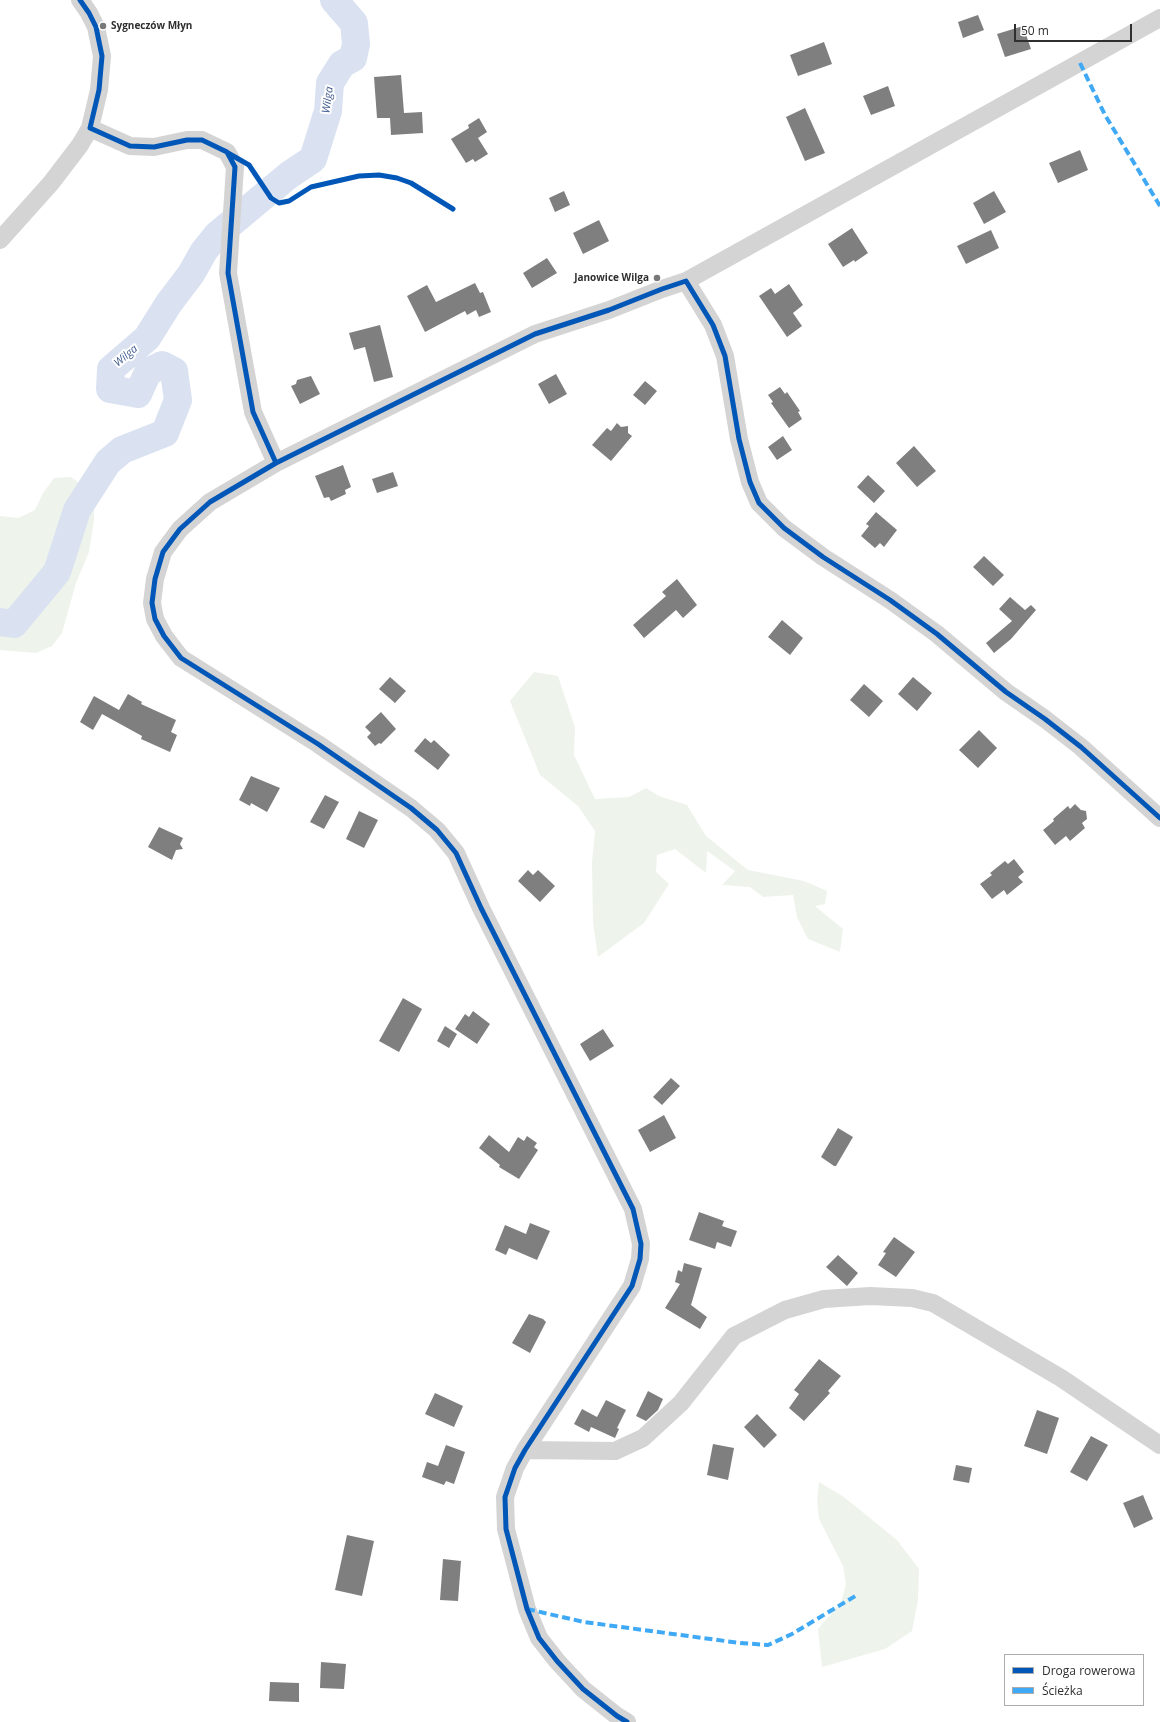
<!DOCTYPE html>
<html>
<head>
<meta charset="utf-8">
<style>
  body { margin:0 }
  #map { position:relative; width:1160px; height:1722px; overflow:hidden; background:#fff; font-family:"Open Sans",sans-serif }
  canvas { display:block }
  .legend { position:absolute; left:1004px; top:1654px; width:140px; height:52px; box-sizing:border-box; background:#fff; border:1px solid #acacac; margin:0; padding:5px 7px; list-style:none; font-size:12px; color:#2f2f2f }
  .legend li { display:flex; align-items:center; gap:8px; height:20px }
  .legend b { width:20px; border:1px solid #acacac }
  .scale { position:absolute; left:1014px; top:24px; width:118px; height:18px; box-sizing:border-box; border:2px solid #2f2f2f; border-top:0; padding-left:5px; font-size:12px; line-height:14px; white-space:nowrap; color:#2f2f2f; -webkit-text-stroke:3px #fff; paint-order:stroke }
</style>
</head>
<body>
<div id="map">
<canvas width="1160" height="1722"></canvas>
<ul class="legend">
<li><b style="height:5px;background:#0057b8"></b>Droga rowerowa</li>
<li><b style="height:5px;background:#3fa9f5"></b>Ścieżka</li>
</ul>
<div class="scale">50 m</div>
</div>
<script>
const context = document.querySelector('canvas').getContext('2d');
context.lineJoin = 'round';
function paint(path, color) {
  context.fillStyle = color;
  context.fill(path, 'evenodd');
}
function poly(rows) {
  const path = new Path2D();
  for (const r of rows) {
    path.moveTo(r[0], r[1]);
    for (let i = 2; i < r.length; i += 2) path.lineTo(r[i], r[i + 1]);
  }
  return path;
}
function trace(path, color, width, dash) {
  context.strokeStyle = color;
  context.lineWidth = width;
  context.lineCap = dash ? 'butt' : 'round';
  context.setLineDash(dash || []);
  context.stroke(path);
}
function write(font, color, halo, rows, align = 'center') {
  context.font = font + ' "Open Sans",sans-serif';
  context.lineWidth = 4;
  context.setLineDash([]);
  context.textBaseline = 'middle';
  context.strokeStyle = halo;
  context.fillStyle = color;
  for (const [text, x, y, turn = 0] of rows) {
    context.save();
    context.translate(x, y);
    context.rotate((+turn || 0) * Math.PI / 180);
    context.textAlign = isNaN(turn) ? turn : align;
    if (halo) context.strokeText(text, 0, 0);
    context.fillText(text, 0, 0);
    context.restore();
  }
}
paint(poly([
  [71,477,85,488,94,503,94,520,89,552,76,583,62,633,52,646,36,653,0,650,0,516,18,518,35,510,43,493,54,478],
  [534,672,558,676,575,727,574,755,595,799,629,797,646,788,659,796,687,805,706,836,748,870,804,881,827,891,825,904,815,906,843,929,840,952,808,939,797,917,793,895,763,897,750,887,722,885,735,871,707,851,706,873,675,849,657,855,656,872,669,884,644,923,598,957,593,922,592,862,595,831,578,806,540,775,510,701],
  [819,1482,844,1497,897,1540,919,1569,918,1600,912,1631,885,1649,822,1667,818,1629,841,1602,846,1584,843,1566,819,1519,817,1501]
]), '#eef4ec');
trace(poly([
  [0,622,14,624,57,572,77,510,108,462,122,450,165,433,178,400,174,371,162,365,148,372,138,394,110,389,111,369,147,338,169,303,191,274,204,251,217,235,289,175,313,159,328,111,330,83,342,64,353,58,356,44,354,23,334,0]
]), '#dae2f1', 28);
paint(poly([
  [978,15,984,30,963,38,958,22],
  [1023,26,1031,49,1005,57,997,34],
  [824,42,832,64,798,76,790,55],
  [401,75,404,113,422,112,423,133,391,135,390,118,377,118,374,77],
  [888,86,895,106,871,115,863,96],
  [805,108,825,153,805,161,786,117],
  [479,118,487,132,478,138,488,154,475,162,473,159,466,163,451,139,469,128,468,125],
  [1080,150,1088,170,1058,183,1049,163],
  [564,191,570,205,555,212,549,198],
  [994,191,1006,212,984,224,973,203],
  [599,220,609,241,583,254,573,233],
  [852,228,868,253,855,262,854,260,843,267,828,244],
  [991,230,999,248,966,264,957,246],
  [547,258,557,273,532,288,523,273],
  [475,283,480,293,483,292,491,312,479,317,476,310,467,315,465,311,425,332,407,296,427,285,436,302],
  [789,284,803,305,793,313,802,326,787,337,759,296,771,288,775,294],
  [380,325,393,377,374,382,365,347,354,350,349,333],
  [556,374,567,394,549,404,538,384],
  [311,376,320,394,300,404,291,386,296,384,297,380],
  [645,381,657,391,645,405,633,395],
  [780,387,785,394,787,392,800,411,798,412,802,419,789,428,771,403,773,402,768,395],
  [617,423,621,427,628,426,628,433,632,436,611,461,592,445,607,428,611,431],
  [783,436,792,450,777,460,768,447],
  [914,446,936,471,917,487,896,463],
  [343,465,351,487,345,490,346,494,331,501,329,497,324,498,315,476],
  [393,472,398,486,377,493,372,479],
  [868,475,885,491,874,503,857,487],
  [876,512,897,530,884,547,880,543,875,548,861,536,869,526,866,524],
  [984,556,1004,575,993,586,973,567],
  [677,579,697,605,683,618,676,610,644,638,633,625,666,596,662,592],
  [1010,597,1025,610,1031,605,1036,610,1011,639,994,653,986,643,1012,621,999,609],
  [782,620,803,638,790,655,768,637],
  [390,677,406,691,395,703,379,689],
  [913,677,932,693,917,711,898,694],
  [864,684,883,701,869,717,850,700],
  [128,694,142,702,141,704,176,720,171,732,177,735,170,752,141,739,142,736,102,714,93,730,80,722,94,696,119,710],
  [381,712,396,729,381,744,379,743,375,746,367,737,371,733,365,727],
  [979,730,997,748,978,768,959,750],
  [425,738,431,743,434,740,450,755,438,770,414,751],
  [251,776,280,788,267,812,251,803,250,806,239,800],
  [325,795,339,802,324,829,310,822],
  [1075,804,1081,810,1086,811,1087,819,1082,823,1085,828,1070,841,1066,836,1055,845,1043,830,1054,821,1053,819,1068,806,1070,809],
  [359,811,378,820,364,848,346,839],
  [159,827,183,838,180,844,183,849,176,850,172,860,148,847],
  [1014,859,1024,872,1018,877,1023,882,1007,895,1004,890,992,899,980,884,992,875,990,873,1005,861,1008,864],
  [528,870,533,875,538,870,555,886,540,902,518,881],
  [403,998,422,1009,399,1052,379,1041],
  [473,1011,490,1024,477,1044,455,1029,465,1014,469,1017],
  [445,1026,457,1034,449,1048,437,1041],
  [603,1029,614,1046,590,1061,580,1044],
  [671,1078,680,1086,662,1105,653,1097],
  [664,1115,676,1138,650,1152,638,1130],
  [838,1128,853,1137,836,1166,834,1166,821,1157],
  [489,1135,509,1152,518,1137,524,1141,527,1136,537,1143,534,1147,538,1150,519,1179,499,1167,500,1165,479,1148],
  [699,1212,724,1221,722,1226,737,1231,731,1247,717,1242,715,1249,689,1240],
  [530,1223,550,1231,537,1260,509,1248,506,1255,495,1250,505,1225,526,1234],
  [894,1237,915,1252,896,1277,878,1265,886,1253,883,1252],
  [838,1255,858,1273,847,1286,826,1267],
  [684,1263,702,1268,691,1305,707,1317,700,1329,665,1308,680,1284,675,1282,678,1270,682,1272],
  [529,1314,543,1319,546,1322,530,1353,512,1343],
  [819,1359,841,1376,828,1391,830,1393,804,1421,789,1408,799,1394,794,1390],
  [648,1391,663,1399,658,1410,646,1421,636,1416],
  [435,1393,463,1406,454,1427,425,1414],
  [606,1400,626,1410,617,1428,619,1429,615,1438,591,1427,589,1432,574,1424,582,1409,597,1417],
  [1037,1410,1059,1418,1047,1454,1024,1446],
  [757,1414,777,1435,764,1448,744,1427],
  [1091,1436,1108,1445,1087,1481,1070,1472],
  [713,1444,734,1448,728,1480,707,1475],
  [446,1445,465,1452,454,1484,446,1481,444,1485,422,1477,427,1462,438,1466],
  [956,1465,972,1468,969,1483,953,1480],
  [1143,1495,1153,1519,1134,1528,1123,1503],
  [347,1535,374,1541,362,1596,335,1590],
  [443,1559,461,1561,458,1601,440,1600],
  [321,1662,346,1664,344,1689,320,1688],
  [270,1682,299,1683,299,1702,269,1701]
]), '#7f7f7f');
trace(poly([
  [90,128,130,146,154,147,187,140,202,140,227,152,235,167,228,273,253,412,276,463],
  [0,240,51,183,80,145,90,128,99,90,102,56,96,27,89,13,80,0],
  [686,281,713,325,725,356,739,439,750,482,759,503,784,528,823,557,890,600,937,634,1006,692,1045,719,1081,747,1160,818],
  [525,1450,615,1451,643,1438,681,1403,734,1336,785,1310,824,1299,870,1296,912,1298,933,1303,1061,1378,1160,1445],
  [627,1722,617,1716,583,1689,557,1661,539,1638,527,1609,506,1529,505,1497,515,1468,525,1450,632,1286,640,1259,641,1244,633,1209,481,908,456,853,437,830,411,808,318,744,181,658,164,636,155,619,152,603,155,579,163,552,180,529,210,502,276,463,535,334,609,310,662,289,686,281,1160,18]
]), '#d4d4d4', 18);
trace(poly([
  [1080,63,1105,115,1160,206],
  [527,1609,584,1622,740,1643,768,1645,792,1634,857,1595]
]), '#3fa9f5', 4, [8, 4]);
trace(poly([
  [80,0,89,13,96,27,102,56,99,90,90,128,130,146,154,147,187,140,202,140,227,152,235,167,228,273,253,412,276,463],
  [228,153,249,165,271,198,279,203,289,201,311,187,359,176,379,175,397,178,411,183,453,209],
  [627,1722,617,1716,583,1689,557,1661,539,1638,527,1609,506,1529,505,1497,515,1468,525,1450,632,1286,640,1259,641,1244,633,1209,481,908,456,853,437,830,411,808,318,744,181,658,164,636,155,619,152,603,155,579,163,552,180,529,210,502,276,463,535,334,609,310,662,289,686,281,713,325,725,356,739,439,750,482,759,503,784,528,823,557,890,600,937,634,1006,692,1045,719,1081,747,1160,818]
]), '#0057b8', 5);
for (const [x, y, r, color] of [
  [103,26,4,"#787878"],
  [657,278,4,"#787878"]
]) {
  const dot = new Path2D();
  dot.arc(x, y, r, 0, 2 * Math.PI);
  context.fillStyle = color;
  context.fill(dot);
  trace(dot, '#fff', 1.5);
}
write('bold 10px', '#2f2f2f', '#fff', [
  ["Sygneczów Młyn",111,26],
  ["Janowice Wilga",649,278,"right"]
], 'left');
write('italic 11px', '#3f5a8e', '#fff', [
  ["Wilga",328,100,-82],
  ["Wilga",126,356,-40]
]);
</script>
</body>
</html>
